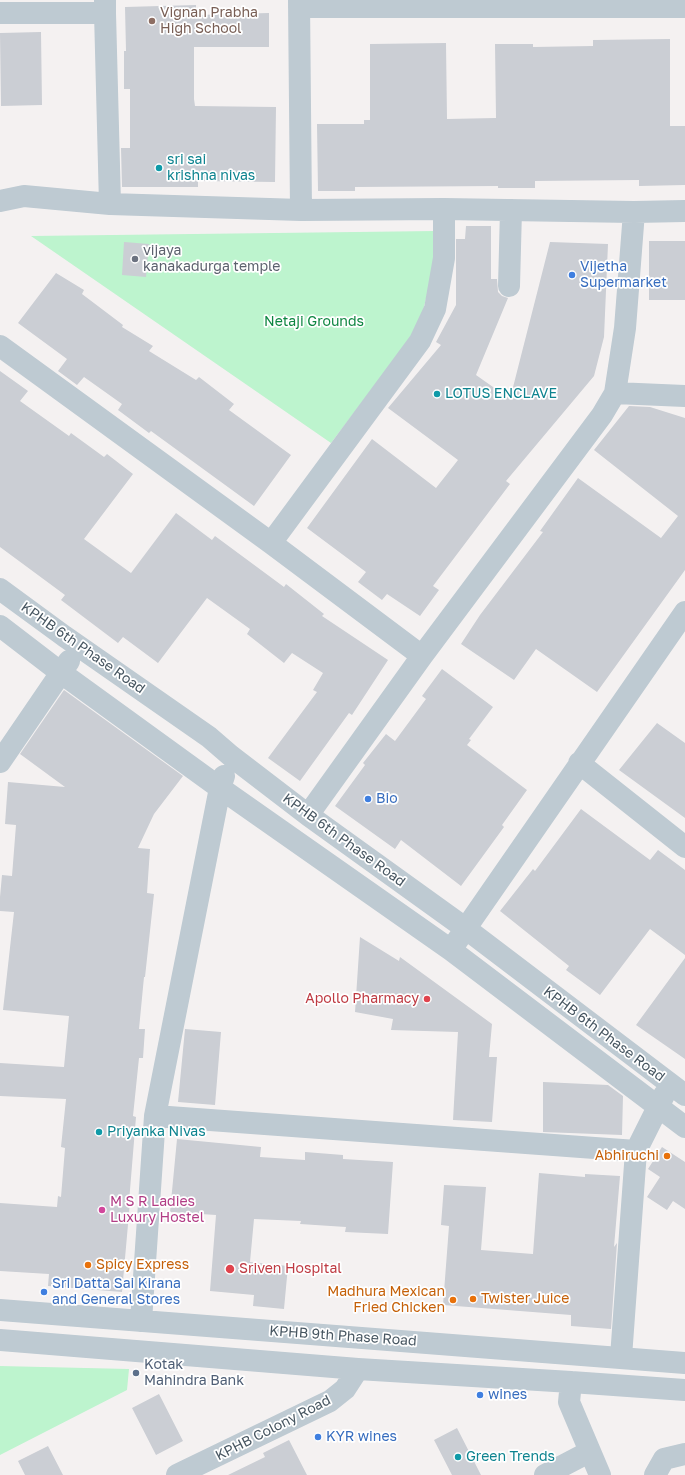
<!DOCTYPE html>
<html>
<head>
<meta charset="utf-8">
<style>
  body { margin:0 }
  canvas { display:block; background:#f4f1f1 }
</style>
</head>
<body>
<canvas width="685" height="1475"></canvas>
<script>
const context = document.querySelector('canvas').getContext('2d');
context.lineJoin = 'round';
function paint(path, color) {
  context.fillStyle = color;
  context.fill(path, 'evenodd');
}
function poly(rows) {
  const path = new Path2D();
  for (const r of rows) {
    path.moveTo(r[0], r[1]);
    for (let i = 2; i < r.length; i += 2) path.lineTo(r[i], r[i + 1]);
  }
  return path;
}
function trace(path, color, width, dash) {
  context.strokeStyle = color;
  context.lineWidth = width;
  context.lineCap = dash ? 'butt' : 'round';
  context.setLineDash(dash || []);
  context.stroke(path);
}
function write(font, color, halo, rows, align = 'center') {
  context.font = font + ' "Golos Text",sans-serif';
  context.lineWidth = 3.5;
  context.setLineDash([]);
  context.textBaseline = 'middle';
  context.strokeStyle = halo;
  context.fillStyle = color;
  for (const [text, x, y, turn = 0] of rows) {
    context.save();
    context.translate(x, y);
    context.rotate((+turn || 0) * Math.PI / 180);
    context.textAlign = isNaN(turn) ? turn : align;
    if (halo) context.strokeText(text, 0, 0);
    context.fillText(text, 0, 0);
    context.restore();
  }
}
paint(poly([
  [436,231,436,258,419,327,331,443,31,236],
  [0,1366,129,1369,127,1390,0,1455]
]), '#bdf4ce');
paint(poly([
  [196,5,196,15,269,13,269,47,194,47,194,99,195,106,276,107,275,182,198,181,198,187,122,187,121,148,130,148,130,89,124,89,124,51,126,51,125,7],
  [41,32,42,105,1,106,0,33],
  [670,39,670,126,685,126,685,185,639,186,639,180,535,181,535,188,498,188,498,186,355,187,355,191,318,191,317,124,364,124,364,120,370,120,370,44,446,43,447,119,496,118,495,44,533,44,533,47,593,46,593,40],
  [466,226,491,226,491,279,497,279,498,292,502,296,508,298,476,375,510,399,550,242,608,244,604,337,594,376,506,481,510,484,433,586,439,590,420,616,387,594,382,600,358,582,366,572,307,528,372,439,436,488,458,460,388,408,441,345,436,342,456,305,456,239,465,239],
  [649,241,685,241,685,300,649,300],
  [124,242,149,244,146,277,122,275],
  [56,273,84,290,82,294,123,325,122,327,153,346,149,351,196,380,199,377,234,404,229,410,291,455,254,506,151,431,149,433,118,410,122,404,84,377,77,385,58,371,67,359,18,323],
  [0,371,28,391,20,401,69,436,71,433,104,457,107,454,133,474,84,539,131,573,176,513,212,540,215,536,284,587,286,584,324,614,322,616,388,660,352,715,349,713,300,781,268,758,317,692,313,690,323,673,292,653,284,663,247,634,250,629,207,598,158,663,123,637,118,643,61,600,65,595,0,547],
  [629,406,650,407,685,418,685,570,597,692,536,649,514,680,461,644,480,615,543,532,540,531,578,478,661,538,678,516,594,450],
  [442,669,493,707,469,739,471,740,467,745,527,790,502,825,504,827,461,886,401,840,395,849,335,806,365,765,363,763,386,734,395,741,426,699,422,696],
  [64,690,183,776,154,814,138,848,150,849,147,893,154,894,145,977,144,977,139,1029,145,1029,143,1058,139,1058,133,1116,136,1117,129,1202,130,1202,122,1292,48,1286,49,1274,0,1271,0,1203,57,1207,58,1196,61,1197,65,1148,61,1147,66,1099,0,1096,0,1063,64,1067,69,1016,3,1010,14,912,0,911,0,897,2,875,12,876,16,825,5,824,8,782,65,787,20,754],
  [657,723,685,743,685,818,619,770],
  [581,809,650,860,658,850,685,870,685,955,650,929,600,995,566,970,569,966,500,911,533,869,535,871],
  [360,937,399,961,400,957,492,1024,489,1057,497,1057,492,1122,453,1120,458,1032,391,1030,393,1019,355,1012],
  [685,958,685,1059,636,1025],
  [185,1029,221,1032,215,1105,178,1102],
  [543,1082,608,1085,623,1096,622,1135,543,1132],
  [177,1139,261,1147,260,1157,305,1160,305,1152,343,1155,343,1159,393,1162,388,1234,345,1232,346,1227,300,1224,301,1221,254,1219,250,1262,288,1266,284,1309,253,1306,254,1295,210,1291,216,1215,170,1212],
  [662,1147,685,1162,685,1209,673,1201,667,1210,647,1197,660,1177,648,1169],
  [539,1173,585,1177,585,1174,620,1176,614,1247,617,1243,611,1329,571,1326,571,1315,443,1305,449,1226,441,1225,444,1185,486,1187,481,1250,533,1254],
  [159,1394,183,1441,156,1455,132,1408],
  [457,1428,481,1475,452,1475,434,1440],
  [289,1440,307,1475,228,1475,265,1457,263,1453],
  [48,1446,63,1475,25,1475,18,1461]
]), '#cbced4');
trace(poly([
  [299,0,301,210],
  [299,7,685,7],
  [0,13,105,13,105,0],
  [105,13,110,204],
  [0,201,24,196,110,204,301,210,444,209,634,212,685,211],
  [509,286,511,210],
  [0,346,271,543,422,656],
  [615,393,685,396],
  [271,543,420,341,435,309,444,258,444,209],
  [0,589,64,636,209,737,231,756,308,815,465,928,685,1095],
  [0,626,60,672,220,788,451,950,685,1127],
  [0,762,69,661],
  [579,763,685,847],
  [308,815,422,656,602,415,615,393,625,328,634,212],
  [457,941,685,612],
  [155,1116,636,1151,621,1357],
  [636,1151,664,1095],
  [0,1310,685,1363],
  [141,1321,155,1116,220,788,224,776],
  [0,1340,358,1369,571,1382,685,1390],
  [571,1382,569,1402,600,1475],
  [177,1475,330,1401,345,1389,358,1369],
  [545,1475,589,1452],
  [655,1475,664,1459,685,1454]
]), '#becad2', 22);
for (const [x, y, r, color] of [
  [152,21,4,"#8d6e63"],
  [159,168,4,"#0f9aa8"],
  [135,259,4,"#6b7280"],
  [572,275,4,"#3f7fe0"],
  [437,394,4,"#0f9aa8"],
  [368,799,4,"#3f7fe0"],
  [427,999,4,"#e0444e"],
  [99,1132,4,"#0f9aa8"],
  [667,1156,4,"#e8710a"],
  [102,1210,4,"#d1479c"],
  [88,1265,4,"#e8710a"],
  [230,1269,5,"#e0444e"],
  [44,1292,4,"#3f7fe0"],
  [473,1299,4,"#e8710a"],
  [453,1300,4,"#e8710a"],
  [136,1373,4,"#5c6f8a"],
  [480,1395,4,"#3f7fe0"],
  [318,1437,4,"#3f7fe0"],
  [458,1457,4,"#0f9aa8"]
]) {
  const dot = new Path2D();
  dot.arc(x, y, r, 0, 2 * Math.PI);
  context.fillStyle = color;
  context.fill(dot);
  trace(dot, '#fff', 1.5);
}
write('14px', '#785e54', '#fff', [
  ["Vignan Prabha",160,13],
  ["High School",160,29]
], 'left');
write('14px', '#0d838f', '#fff', [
  ["sri sai",167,160],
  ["krishna nivas",167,176],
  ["LOTUS ENCLAVE",445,394],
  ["Priyanka Nivas",107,1132],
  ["Green Trends",466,1457]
], 'left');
write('14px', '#5b616d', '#fff', [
  ["vijaya",143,251],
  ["kanakadurga temple",143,267]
], 'left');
write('14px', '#366cbe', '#fff', [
  ["Vijetha",580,267],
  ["Supermarket",580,283],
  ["Bio",376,799],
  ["Sri Datta Sai Kirana",52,1284],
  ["and General Stores",52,1300],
  ["wines",488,1395],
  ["KYR wines",326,1437]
], 'left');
write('14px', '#0e8641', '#fff', [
  ["Netaji Grounds",314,322]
]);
write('14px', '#475661', '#fff', [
  ["KPHB 6th Phase Road",83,648,35],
  ["KPHB 6th Phase Road",344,840,36],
  ["KPHB 6th Phase Road",604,1034,37],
  ["KPHB 9th Phase Road",343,1336,4],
  ["KPHB Colony Road",273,1428,-27]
]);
write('14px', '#be3a42', '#fff', [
  ["Apollo Pharmacy",419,999],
  ["Sriven Hospital",239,1269,"left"]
], 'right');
write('14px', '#c56008', '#fff', [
  ["Abhiruchi",659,1156],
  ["Spicy Express",96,1265,"left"],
  ["Madhura Mexican",445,1292],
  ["Fried Chicken",445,1308],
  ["Twister Juice",481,1299,"left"]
], 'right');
write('14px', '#b23c85', '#fff', [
  ["M S R Ladies",110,1202],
  ["Luxury Hostel",110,1218]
], 'left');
write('14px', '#4e5e75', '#fff', [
  ["Kotak",144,1365],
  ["Mahindra Bank",144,1381]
], 'left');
</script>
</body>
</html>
